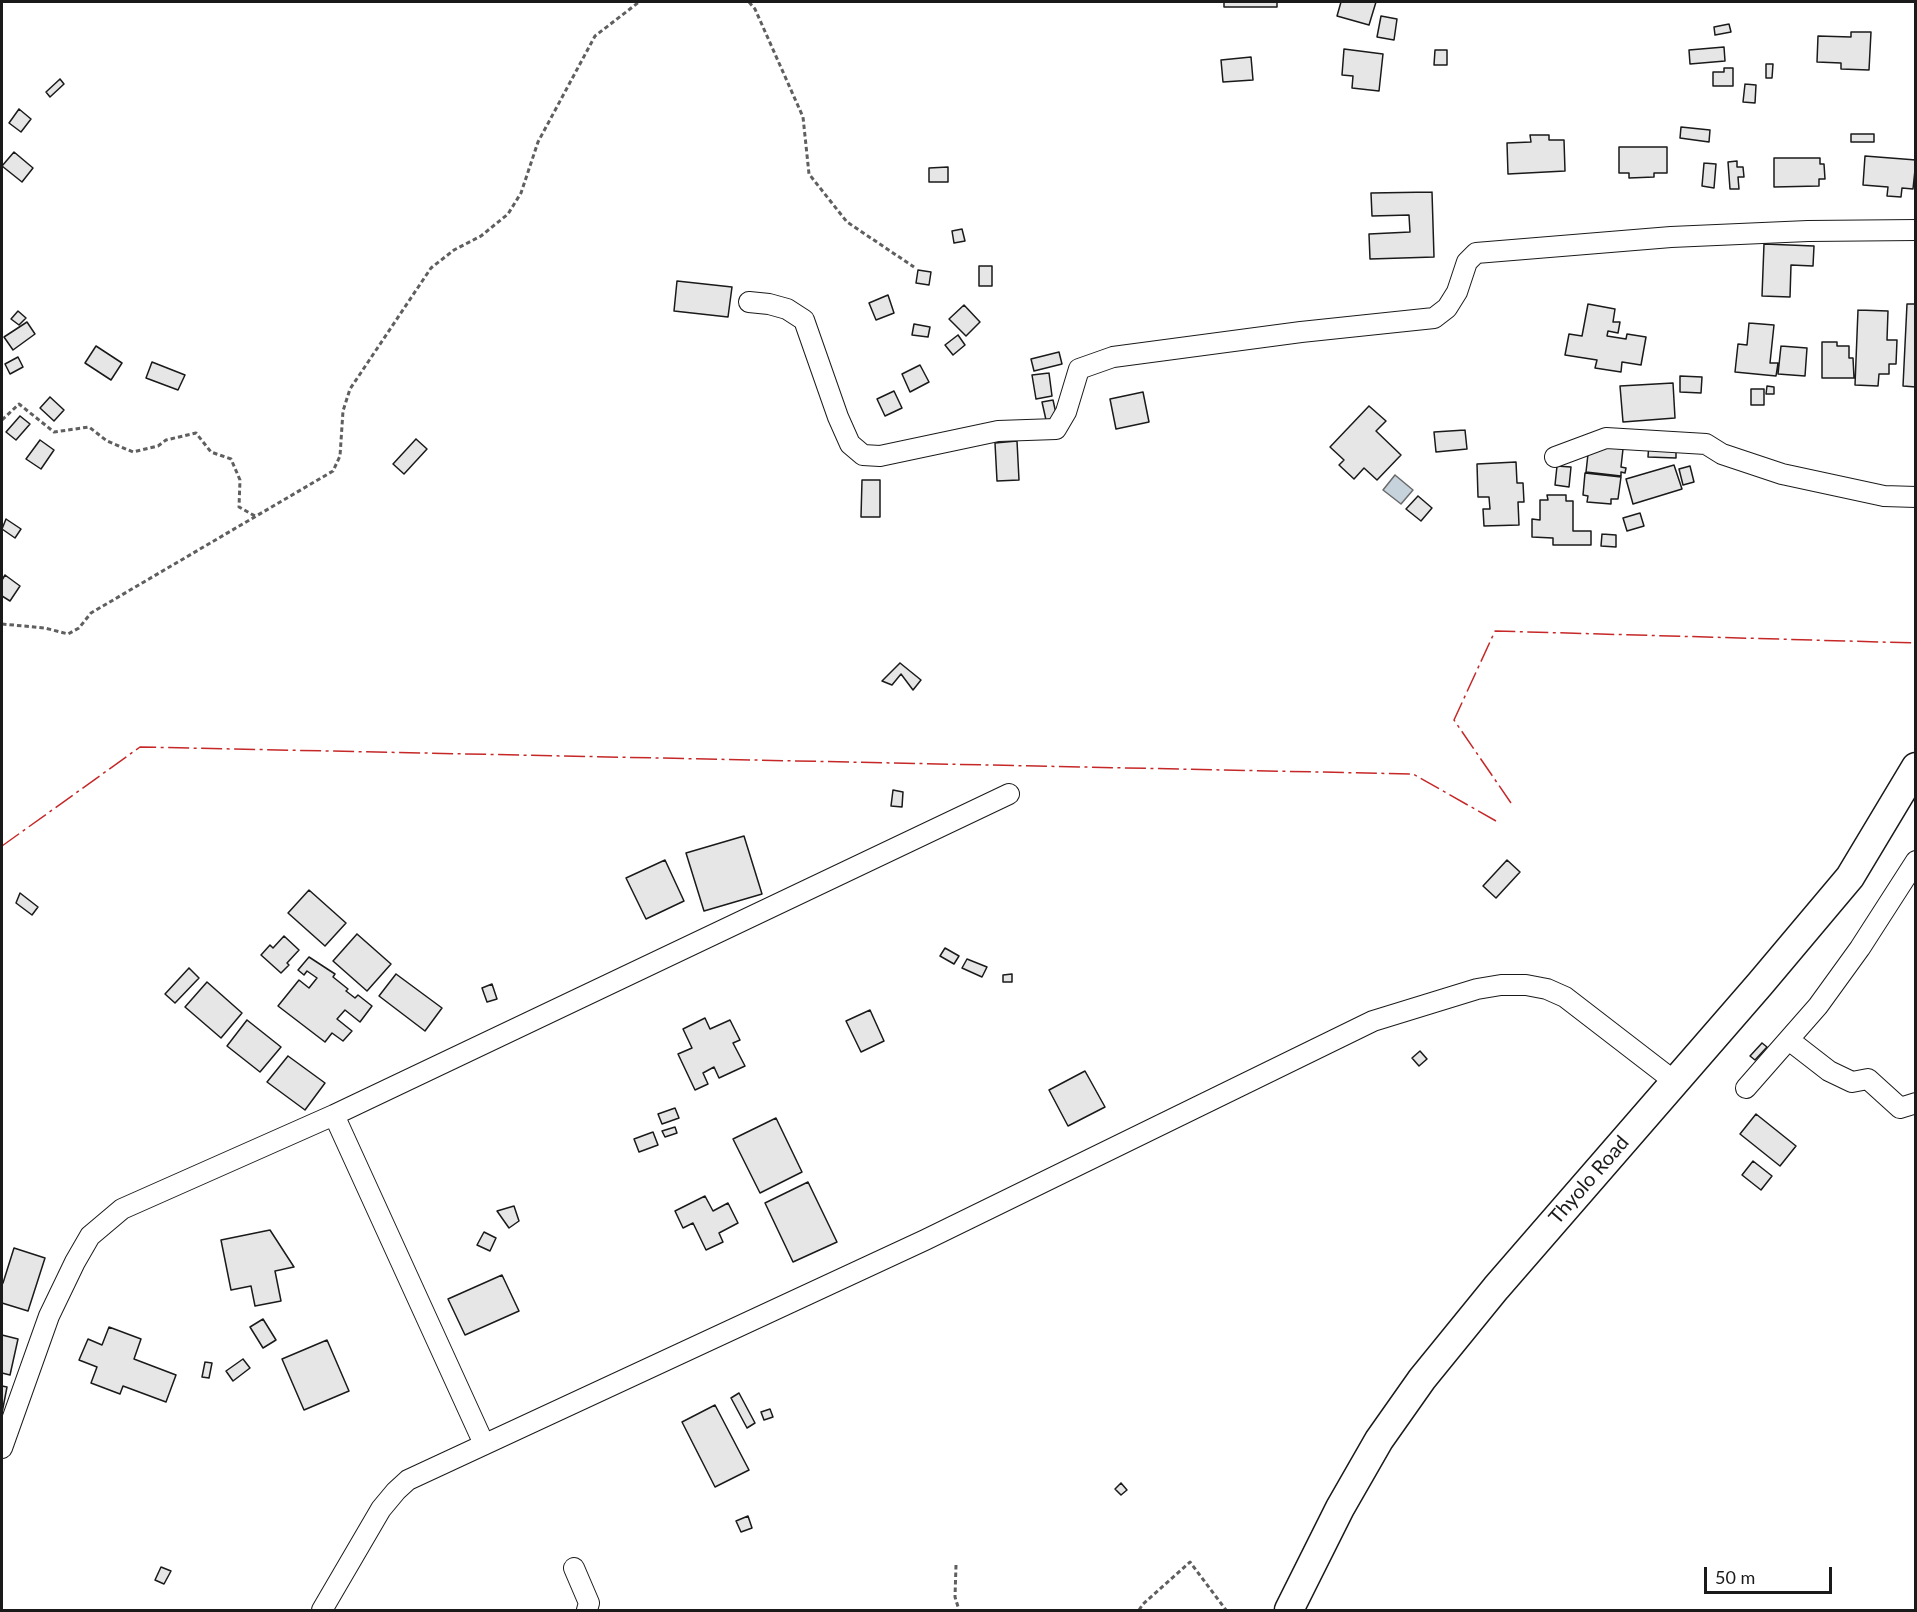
<!DOCTYPE html>
<html>
<head>
<meta charset="utf-8">
<style>
  body { margin:0 }
  #map { position:relative; width:1917px; height:1612px; overflow:hidden; background:#fff; font-family:Lato,sans-serif }
  canvas { display:block }
  .frame { position:absolute; inset:0; border:3px solid #1a1a1a; pointer-events:none }
  .scale { position:absolute; left:1704px; top:1567px; width:128px; height:27px; box-sizing:border-box; border:3px solid #1a1a1a; border-top:0; padding-left:8px; font-size:18px; line-height:21px; white-space:nowrap; color:#1a1a1a; -webkit-text-stroke:4px #fff; paint-order:stroke }
</style>
</head>
<body>
<div id="map">
<canvas width="1917" height="1612"></canvas>
<div class="frame"></div>
<div class="scale">50 m</div>
</div>
<script>
const context = document.querySelector('canvas').getContext('2d');
context.lineJoin = 'round';
function paint(path, color) {
  context.fillStyle = color;
  context.fill(path, 'evenodd');
}
function poly(rows) {
  const path = new Path2D();
  for (const r of rows) {
    path.moveTo(r[0], r[1]);
    for (let i = 2; i < r.length; i += 2) path.lineTo(r[i], r[i + 1]);
  }
  return path;
}
function trace(path, color, width, dash) {
  context.strokeStyle = color;
  context.lineWidth = width;
  context.lineCap = dash ? 'butt' : 'round';
  context.setLineDash(dash || []);
  context.stroke(path);
}
function write(font, color, halo, rows, align = 'center') {
  context.font = font + ' Lato,sans-serif';
  context.lineWidth = 4.5;
  context.setLineDash([]);
  context.textBaseline = 'middle';
  context.strokeStyle = halo;
  context.fillStyle = color;
  for (const [text, x, y, turn = 0] of rows) {
    context.save();
    context.translate(x, y);
    context.rotate((+turn || 0) * Math.PI / 180);
    context.textAlign = isNaN(turn) ? turn : align;
    if (halo) context.strokeText(text, 0, 0);
    context.fillText(text, 0, 0);
    context.restore();
  }
}
const water = poly([
  [1395,475,1413,490,1401,504,1383,490,1395,475]
]);
paint(water, '#c6d2dc');
trace(water, '#6a6a6a', 1.5);
const building = poly([
  [1224,2,1277,2,1277,7,1224,7,1224,2],
  [1341,2,1376,2,1369,25,1337,16,1341,2],
  [1381,16,1397,19,1394,40,1377,37,1381,16],
  [1729,24,1731,32,1715,35,1714,27,1729,24],
  [1851,32,1871,32,1869,70,1841,69,1841,63,1817,62,1818,36,1851,37,1851,32],
  [1724,47,1725,61,1690,64,1689,50,1724,47],
  [1344,49,1383,54,1379,91,1352,88,1353,76,1342,75,1344,49],
  [1435,50,1447,50,1447,65,1434,65,1435,50],
  [1251,57,1253,80,1223,82,1221,60,1251,57],
  [1766,64,1773,64,1772,78,1766,78,1766,64],
  [1724,68,1733,68,1733,86,1713,86,1713,72,1724,72,1724,68],
  [60,79,64,84,50,97,46,92,60,79],
  [1745,84,1756,85,1755,103,1743,102,1745,84],
  [19,109,31,119,21,132,9,123,19,109],
  [1681,127,1710,130,1709,142,1680,138,1681,127],
  [1851,134,1874,134,1874,142,1851,142,1851,134],
  [1530,135,1549,135,1549,140,1564,140,1565,171,1508,174,1507,143,1531,142,1530,135],
  [1619,147,1667,147,1667,173,1654,173,1654,177,1629,178,1629,173,1619,173,1619,147],
  [14,152,33,168,22,182,2,166,14,152],
  [1865,156,1916,160,1913,189,1902,188,1901,197,1887,196,1888,187,1863,185,1865,156],
  [1774,158,1820,158,1820,164,1824,164,1825,179,1819,179,1819,186,1774,187,1774,158],
  [1737,161,1737,167,1743,167,1744,177,1738,177,1739,189,1730,189,1728,162,1737,161],
  [1704,163,1716,164,1714,188,1702,186,1704,163],
  [948,167,948,182,929,182,929,168,948,167],
  [1432,192,1434,257,1370,259,1369,234,1410,232,1409,215,1372,216,1371,193,1432,192],
  [962,229,965,241,954,243,952,231,962,229],
  [1764,244,1814,246,1813,266,1791,265,1790,297,1762,296,1764,244],
  [979,266,992,266,992,286,979,286,979,266],
  [918,270,931,272,929,285,916,283,918,270],
  [677,281,732,287,728,317,674,311,677,281],
  [888,295,894,313,876,320,869,303,888,295],
  [1588,304,1615,309,1613,322,1620,322,1618,333,1608,331,1607,336,1626,339,1627,334,1646,337,1641,365,1622,362,1621,372,1595,368,1597,360,1565,355,1569,334,1582,336,1588,304],
  [1907,304,1916,304,1916,387,1903,386,1907,304],
  [964,305,980,322,966,336,949,319,964,305],
  [1858,310,1888,311,1887,340,1897,340,1896,364,1889,364,1889,374,1879,374,1878,386,1855,385,1858,310],
  [18,311,26,318,19,325,11,319,18,311],
  [27,322,35,334,13,350,4,337,27,322],
  [1749,323,1774,325,1770,363,1778,363,1776,376,1735,372,1738,344,1747,345,1749,323],
  [914,324,930,327,928,337,912,335,914,324],
  [958,335,965,345,953,355,945,345,958,335],
  [1822,342,1837,342,1837,346,1849,346,1849,358,1853,358,1854,378,1822,378,1822,342],
  [96,346,122,363,111,380,85,363,96,346],
  [1781,346,1807,348,1805,376,1778,374,1781,346],
  [1059,352,1062,364,1034,371,1031,359,1059,352],
  [18,357,23,367,10,374,5,364,18,357],
  [152,362,185,375,178,390,146,378,152,362],
  [920,365,929,382,910,392,902,374,920,365],
  [1049,373,1052,396,1036,399,1032,375,1049,373],
  [1680,376,1702,377,1701,393,1680,392,1680,376],
  [1673,383,1675,418,1623,422,1620,386,1673,383],
  [1767,386,1774,387,1774,394,1766,394,1767,386],
  [1751,389,1764,389,1764,405,1751,405,1751,389],
  [894,391,902,408,885,416,877,399,894,391],
  [1143,392,1149,422,1116,429,1110,399,1143,392],
  [50,397,64,410,54,421,40,408,50,397],
  [1053,400,1057,418,1046,420,1042,402,1053,400],
  [1369,406,1386,421,1376,431,1401,455,1377,480,1364,468,1354,479,1339,465,1344,460,1330,447,1369,406],
  [20,416,30,424,16,440,6,432,20,416],
  [1465,430,1467,449,1436,452,1434,432,1465,430],
  [416,439,427,449,404,474,393,464,416,439],
  [40,440,54,450,41,469,26,459,40,440],
  [1017,441,1019,480,997,481,995,443,1017,441],
  [1649,442,1676,443,1676,458,1648,457,1649,442],
  [1589,445,1623,449,1621,467,1626,468,1625,473,1621,472,1621,476,1586,472,1589,445],
  [1516,462,1517,483,1523,483,1524,502,1518,502,1519,525,1484,526,1483,509,1490,509,1489,497,1478,497,1477,464,1516,462],
  [1674,465,1682,489,1633,504,1626,479,1674,465],
  [1557,466,1571,467,1569,487,1555,485,1557,466],
  [1690,466,1694,482,1683,485,1679,469,1690,466],
  [1585,473,1621,477,1618,499,1611,499,1611,504,1587,502,1588,496,1583,495,1585,473],
  [862,480,880,480,880,517,861,517,862,480],
  [1547,495,1566,495,1566,501,1573,501,1573,531,1591,531,1591,545,1553,545,1553,538,1532,537,1532,519,1540,520,1540,500,1548,500,1547,495],
  [1418,496,1432,508,1421,521,1406,509,1418,496],
  [1640,513,1644,526,1627,531,1623,518,1640,513],
  [6,519,21,529,15,538,2,529,6,519],
  [1602,534,1616,535,1616,547,1601,546,1602,534],
  [5,575,20,586,10,601,2,596,2,580,5,575],
  [900,663,921,680,913,690,901,674,892,685,882,681,900,663],
  [893,790,903,792,902,807,891,806,893,790],
  [744,836,762,894,704,911,686,853,744,836],
  [665,860,684,901,646,919,626,878,665,860],
  [1507,860,1520,872,1496,898,1483,886,1507,860],
  [309,890,346,923,325,946,288,913,309,890],
  [20,893,38,907,32,915,16,903,20,893],
  [357,934,391,964,367,991,333,961,357,934],
  [284,936,299,950,287,963,289,965,281,973,261,955,270,945,273,948,284,936],
  [945,948,959,956,954,964,940,956,945,948],
  [309,957,335,974,333,977,348,989,346,991,355,998,358,995,372,1006,360,1022,345,1010,337,1019,352,1031,343,1041,332,1033,325,1042,278,1006,299,980,309,988,317,978,307,971,304,975,298,970,309,957],
  [967,959,987,967,982,977,962,968,967,959],
  [189,968,199,978,175,1003,165,994,189,968],
  [396,974,442,1008,425,1031,379,996,396,974],
  [1012,974,1012,982,1003,982,1003,975,1012,974],
  [207,982,242,1013,221,1038,185,1007,207,982],
  [492,984,497,999,487,1002,482,988,492,984],
  [870,1010,884,1041,861,1052,846,1021,870,1010],
  [705,1018,710,1029,730,1020,740,1040,733,1043,745,1066,719,1078,714,1067,703,1073,708,1084,695,1090,678,1054,692,1048,683,1029,705,1018],
  [247,1020,281,1047,260,1072,227,1046,247,1020],
  [1762,1043,1767,1047,1755,1060,1750,1056,1762,1043],
  [1420,1051,1427,1059,1419,1066,1412,1058,1420,1051],
  [288,1056,325,1083,305,1110,267,1082,288,1056],
  [1085,1071,1105,1107,1068,1126,1049,1090,1085,1071],
  [675,1108,679,1118,662,1124,658,1114,675,1108],
  [1756,1114,1796,1146,1780,1166,1740,1134,1756,1114],
  [776,1118,802,1172,760,1193,733,1139,776,1118],
  [675,1127,677,1133,665,1137,662,1131,675,1127],
  [653,1132,658,1145,639,1152,634,1139,653,1132],
  [1753,1161,1772,1176,1761,1190,1742,1175,1753,1161],
  [808,1182,837,1242,793,1262,765,1203,808,1182],
  [705,1196,713,1211,728,1203,738,1223,719,1233,723,1242,706,1250,693,1223,683,1228,675,1211,705,1196],
  [514,1206,519,1221,509,1228,497,1211,514,1206],
  [270,1230,294,1267,275,1271,281,1301,255,1306,251,1286,231,1290,221,1240,270,1230],
  [484,1232,496,1238,490,1251,477,1245,484,1232],
  [14,1248,45,1258,28,1311,2,1303,2,1283,3,1283,14,1248],
  [502,1275,519,1311,465,1335,448,1299,502,1275],
  [263,1319,276,1340,263,1348,250,1327,263,1319],
  [109,1327,141,1339,134,1359,176,1375,166,1402,123,1386,120,1394,91,1383,97,1367,79,1360,88,1339,102,1345,109,1327],
  [2,1335,18,1339,10,1375,2,1373,2,1335],
  [327,1340,349,1391,304,1410,282,1359,327,1340],
  [243,1359,250,1368,233,1381,226,1371,243,1359],
  [205,1362,212,1363,209,1378,202,1377,205,1362],
  [2,1386,7,1387,2,1413,2,1386],
  [739,1393,755,1423,747,1428,731,1398,739,1393],
  [715,1405,749,1470,715,1487,682,1422,715,1405],
  [770,1409,773,1417,764,1420,761,1412,770,1409],
  [1121,1483,1127,1490,1121,1495,1115,1489,1121,1483],
  [748,1516,752,1528,741,1532,736,1521,748,1516],
  [161,1567,171,1571,164,1584,155,1580,161,1567]
]);
paint(building, '#e6e6e6');
trace(building, '#1a1a1a', 1.5);
const minor = poly([
  [749,302,769,304,787,309,804,320,838,417,850,444,863,455,880,456,998,431,1056,429,1066,412,1079,369,1113,357,1301,332,1434,318,1447,308,1457,292,1467,262,1476,253,1671,237,1808,231,1916,230],
  [1555,457,1606,438,1706,444,1722,454,1782,474,1884,496,1916,497],
  [1789,1040,1829,1071,1852,1082,1868,1079,1900,1108,1916,1103],
  [1746,1088,1818,1006,1860,948,1916,861],
  [334,1115,484,1444],
  [2,1448,49,1316,75,1262,90,1236,122,1209,334,1115,1009,794],
  [574,1568,589,1603,587,1610],
  [322,1610,381,1509,396,1491,408,1480,925,1240,1373,1021,1477,989,1501,985,1526,985,1547,989,1565,997,1674,1081]
]);
const highway = poly([
  [1289,1610,1340,1508,1379,1440,1422,1379,1496,1288,1760,984,1850,877,1916,767]
]);
trace(minor, '#1a1a1a', 22);
trace(highway, '#1a1a1a', 31);
trace(poly([
  [749,2,755,9,803,117,809,174,847,222,914,267],
  [2,420,19,404,54,432,89,427,107,441,133,452,158,446,166,440,196,433,211,452,231,459,240,480,239,507,255,516],
  [2,624,45,628,68,634,79,628,91,613,333,471,340,456,343,411,350,389,431,268,454,250,481,236,508,214,521,193,538,142,595,36,639,2],
  [956,1565,955,1597,959,1610],
  [1139,1610,1143,1604,1190,1562,1226,1610]
]), '#5f5f5f', 3, [4.5, 3]);
trace(minor, '#fff', 20);
trace(highway, '#fff', 28);
trace(poly([
  [1511,803,1454,720,1495,631,1916,643],
  [2,846,140,747,1413,774,1496,821]
]), '#c62828', 1.5, [21, 4.5, 3, 4.5]);
write('20px', '#1a1a1a', '#fff', [
  ["Thyolo Road",1589,1180,-49]
]);
</script>
</body>
</html>
